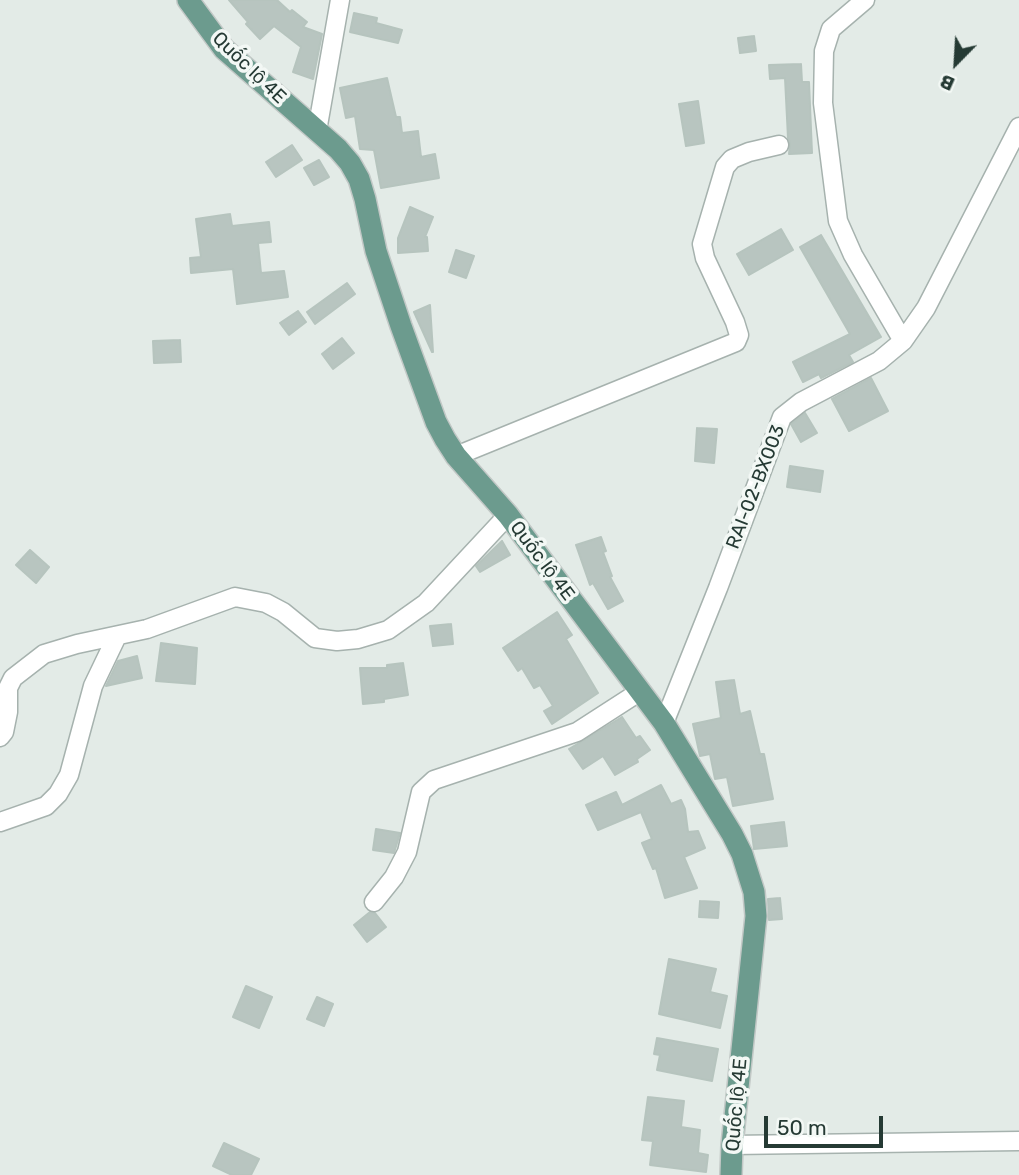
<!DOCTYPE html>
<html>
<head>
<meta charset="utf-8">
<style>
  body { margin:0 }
  #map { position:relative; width:1019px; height:1175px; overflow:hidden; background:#e3ebe7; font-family:Rubik,sans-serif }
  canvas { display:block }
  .north { position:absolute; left:921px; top:28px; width:70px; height:70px; -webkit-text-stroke:5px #f3f8f5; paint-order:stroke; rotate:204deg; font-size:19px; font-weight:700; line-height:28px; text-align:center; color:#253a34 }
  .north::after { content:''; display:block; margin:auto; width:24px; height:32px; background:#253a34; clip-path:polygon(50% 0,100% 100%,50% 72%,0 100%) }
  .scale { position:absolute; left:764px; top:1116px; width:119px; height:32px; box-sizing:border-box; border:4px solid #253a34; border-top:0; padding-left:9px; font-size:21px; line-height:24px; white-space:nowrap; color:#253a34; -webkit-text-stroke:5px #f3f8f5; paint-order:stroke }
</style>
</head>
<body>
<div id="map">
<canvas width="1019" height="1175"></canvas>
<div class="north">B</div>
<div class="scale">50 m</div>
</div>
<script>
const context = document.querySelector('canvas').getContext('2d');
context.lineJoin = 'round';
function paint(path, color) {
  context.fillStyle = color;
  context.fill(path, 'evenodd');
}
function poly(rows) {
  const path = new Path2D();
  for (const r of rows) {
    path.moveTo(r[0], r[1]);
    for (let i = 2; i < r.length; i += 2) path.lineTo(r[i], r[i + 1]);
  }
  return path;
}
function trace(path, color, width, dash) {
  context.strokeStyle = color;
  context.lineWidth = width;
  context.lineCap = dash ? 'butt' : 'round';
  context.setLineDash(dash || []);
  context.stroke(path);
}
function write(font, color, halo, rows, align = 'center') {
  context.font = font + ' Rubik,sans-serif';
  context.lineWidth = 7;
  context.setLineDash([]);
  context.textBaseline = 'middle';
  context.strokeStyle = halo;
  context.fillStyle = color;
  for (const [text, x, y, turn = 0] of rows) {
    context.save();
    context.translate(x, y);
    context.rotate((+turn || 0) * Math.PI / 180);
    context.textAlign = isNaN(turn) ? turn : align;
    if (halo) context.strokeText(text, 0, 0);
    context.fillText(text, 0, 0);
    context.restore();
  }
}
const building = poly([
  [229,0,277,0,290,12,292,10,307,22,303,27,322,34,313,79,293,72,301,47,274,26,260,39,246,24,248,22,229,0],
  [354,13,377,18,376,23,402,30,398,43,350,32,354,13],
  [754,36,756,51,740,53,738,38,754,36],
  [801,64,802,82,809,82,812,153,789,154,790,143,788,138,785,78,770,79,769,65,801,64],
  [387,78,396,117,400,117,402,133,418,131,421,157,435,154,439,178,381,188,374,150,360,149,355,116,346,118,340,88,387,78],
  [698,101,704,143,686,146,679,104,698,101],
  [292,145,302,160,276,177,266,162,292,145],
  [319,160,329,177,314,185,304,168,319,160],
  [410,207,433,217,425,237,427,237,428,251,398,253,398,238,410,207],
  [230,214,232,226,269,222,271,242,258,243,261,273,284,271,288,297,237,304,233,269,191,273,190,258,201,257,196,219,230,214],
  [781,229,793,250,749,275,737,254,781,229],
  [821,235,881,337,849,355,853,362,821,378,819,374,803,382,793,362,850,334,800,247,821,235],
  [456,250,474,256,466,278,449,272,456,250],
  [347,283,355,294,315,324,307,312,347,283],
  [430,305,433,352,432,352,414,312,430,305],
  [298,311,306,322,289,335,280,323,298,311],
  [342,338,354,353,333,369,322,354,342,338],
  [180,340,181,362,154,363,153,341,180,340],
  [871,378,888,411,849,431,832,399,871,378],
  [805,413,817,433,801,442,791,424,805,413],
  [697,428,717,429,714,463,695,461,697,428],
  [790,466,823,471,820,492,787,487,790,466],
  [601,537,606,551,603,552,612,576,610,577,623,601,608,609,593,583,590,585,576,545,601,537],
  [502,541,510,555,480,572,476,566,502,541],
  [30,550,49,567,36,583,16,565,30,550],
  [557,612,572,635,566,639,598,693,552,724,544,711,553,706,540,685,534,688,522,668,518,671,503,648,557,612],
  [451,624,453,644,433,646,430,626,451,624],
  [161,643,197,648,195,684,156,681,161,643],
  [137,656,142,678,106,686,118,661,137,656],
  [403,663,408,695,384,699,384,702,363,704,360,668,387,668,387,665,403,663],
  [734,680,740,714,750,711,760,754,764,754,773,799,733,806,727,777,715,779,710,754,700,756,693,724,721,718,716,682,734,680],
  [622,717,636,738,640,736,650,750,637,759,638,762,615,775,603,756,583,769,569,749,622,717],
  [661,785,671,804,681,800,685,809,688,832,698,831,705,848,684,857,697,888,665,898,656,868,653,869,642,843,652,839,641,812,598,830,586,805,616,792,622,805,661,785],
  [784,822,787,846,754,849,751,826,784,822],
  [376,829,400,833,394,853,373,850,376,829],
  [780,898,782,919,769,920,768,899,780,898],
  [700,901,719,902,718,918,699,917,700,901],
  [370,912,375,913,386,927,367,942,354,925,370,912],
  [669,959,716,969,710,992,727,996,720,1028,659,1014,669,959],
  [246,986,272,997,259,1028,233,1017,246,986],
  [317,997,333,1004,324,1026,307,1019,317,997],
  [657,1038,718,1049,712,1081,657,1070,660,1055,654,1054,657,1038],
  [648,1097,684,1101,681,1127,700,1130,698,1153,708,1155,706,1172,650,1165,653,1141,642,1140,648,1097],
  [224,1143,259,1159,251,1175,232,1175,213,1166,224,1143]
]);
paint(building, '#b8c5c0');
trace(building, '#b6c4be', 2);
const minor = poly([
  [865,0,831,29,824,51,823,103,838,221,853,255,903,341],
  [317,131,340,0],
  [456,456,736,342,739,335,735,322,705,258,702,244,725,167,732,159,749,152,779,145],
  [664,723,718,588,782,417,801,402,879,361,903,341,926,308,1019,127],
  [0,737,4,732,8,712,8,688,13,678,44,654,77,644,147,629,235,597,266,603,283,612,315,638,337,641,358,639,388,630,426,603,508,515],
  [0,822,46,806,58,794,69,775,93,686,117,636],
  [374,902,394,877,407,852,421,792,434,780,577,732,639,692],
  [732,1145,1019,1141]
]);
const major = poly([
  [188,0,224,49,338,149,350,163,359,179,365,199,376,251,401,326,436,422,445,439,456,456,508,515,664,723,732,834,742,854,754,892,756,916,732,1145,731,1175]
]);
trace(minor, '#a6b2ae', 21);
trace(major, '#c2c8c6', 24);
trace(minor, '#fff', 18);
trace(major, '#6c9b8e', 21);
write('19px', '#253a34', '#f3f8f5', [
  ["Quốc lộ 4E",249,68,44],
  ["RAI-02-BX003",756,487,-69],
  ["Quốc lộ 4E",542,561,53],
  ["Quốc lộ 4E",737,1105,-85]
]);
</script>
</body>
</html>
